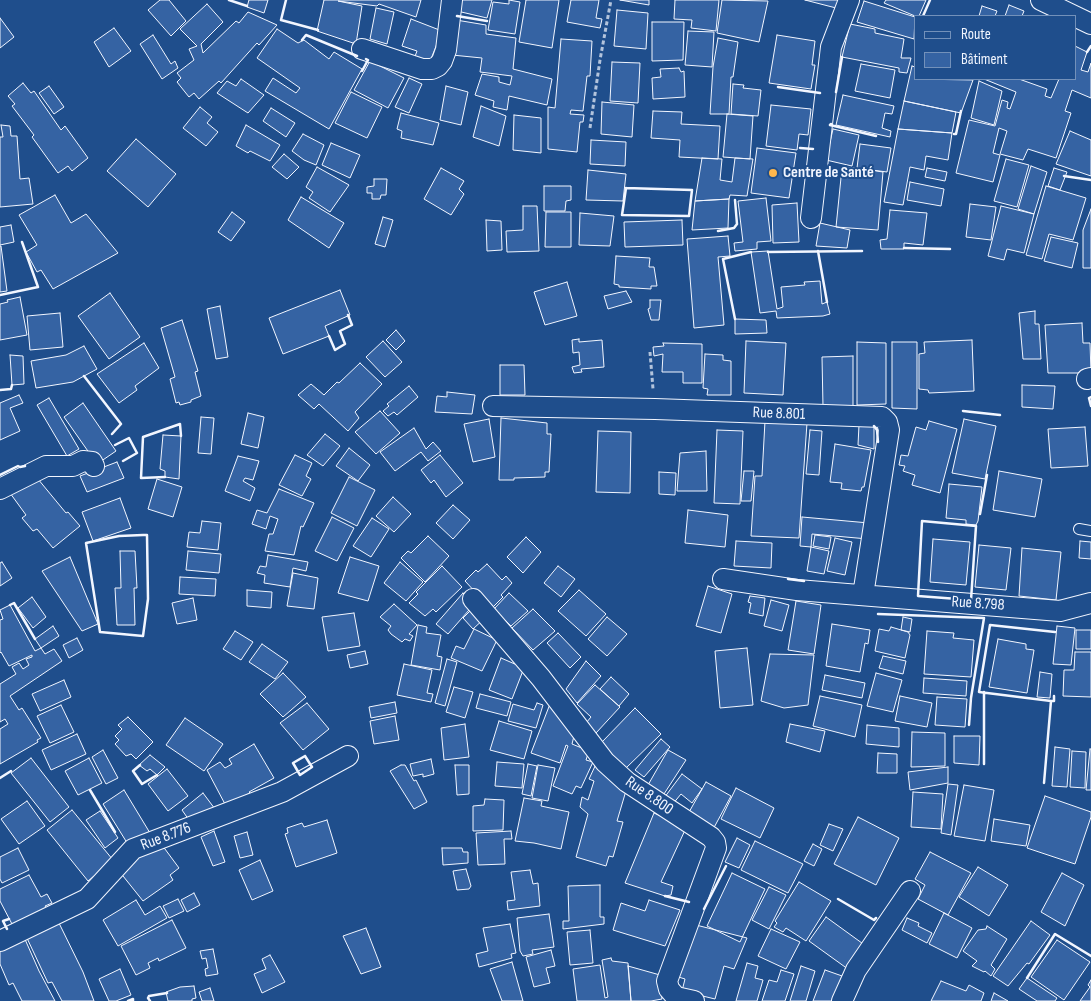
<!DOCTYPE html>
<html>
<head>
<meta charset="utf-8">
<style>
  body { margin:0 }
  #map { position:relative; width:1091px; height:1001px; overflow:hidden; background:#1f4e8c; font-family:"Sofia Sans Condensed",sans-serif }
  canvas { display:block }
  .legend { position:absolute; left:914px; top:15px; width:162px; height:65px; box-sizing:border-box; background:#1f4e8c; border:1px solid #7391ba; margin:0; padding:6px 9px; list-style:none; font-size:15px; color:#f2f6ff }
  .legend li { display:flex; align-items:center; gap:10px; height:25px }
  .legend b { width:25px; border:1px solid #7391ba }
</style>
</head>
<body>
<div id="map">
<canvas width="1091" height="1001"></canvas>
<ul class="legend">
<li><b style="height:6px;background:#1f4e8c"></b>Route</li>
<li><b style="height:14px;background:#3563a3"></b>Bâtiment</li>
</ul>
</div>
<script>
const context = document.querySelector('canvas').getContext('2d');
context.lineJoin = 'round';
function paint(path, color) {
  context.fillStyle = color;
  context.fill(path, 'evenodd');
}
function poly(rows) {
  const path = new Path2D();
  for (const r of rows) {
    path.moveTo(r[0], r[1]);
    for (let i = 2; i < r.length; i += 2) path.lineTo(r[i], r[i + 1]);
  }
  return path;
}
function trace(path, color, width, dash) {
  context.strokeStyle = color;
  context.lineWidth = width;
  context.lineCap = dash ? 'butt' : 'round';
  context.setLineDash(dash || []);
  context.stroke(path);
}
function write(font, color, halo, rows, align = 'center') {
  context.font = font + ' "Sofia Sans Condensed",sans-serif';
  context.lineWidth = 4;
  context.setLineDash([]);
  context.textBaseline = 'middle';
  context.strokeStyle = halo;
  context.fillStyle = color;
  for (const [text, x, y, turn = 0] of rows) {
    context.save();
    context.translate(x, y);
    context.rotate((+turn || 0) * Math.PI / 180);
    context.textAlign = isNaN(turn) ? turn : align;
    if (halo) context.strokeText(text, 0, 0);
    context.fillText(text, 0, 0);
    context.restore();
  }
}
const building = poly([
  [160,0,169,0,186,21,171,36,148,10,160,0],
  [249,0,268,0,264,13,247,7,249,0],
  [324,0,421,0,416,17,379,4,377,6,338,1,362,6,356,44,317,31,324,0],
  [458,0,492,0,487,18,457,11,458,0],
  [509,0,520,2,515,34,488,30,493,2,509,4,509,0],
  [526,0,559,0,552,48,519,42,526,0],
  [571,0,599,0,596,18,602,19,600,28,567,22,571,0],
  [620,0,649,0,649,5,620,0],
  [675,0,719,0,716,31,691,28,692,20,674,19,675,0],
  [722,0,768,1,759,42,717,33,722,0],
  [805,0,843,0,840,9,805,0],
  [886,0,926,0,919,16,915,16,884,3,886,0],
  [864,1,915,17,914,39,857,22,864,1],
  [207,4,223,22,201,44,203,53,236,21,239,23,248,12,277,25,259,45,257,43,221,83,219,81,199,99,194,93,189,97,177,82,181,78,177,73,194,60,189,49,197,46,180,29,207,4],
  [1009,5,1024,11,1022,16,1005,16,1009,5],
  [982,6,997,11,995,16,979,16,982,6],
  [376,8,394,12,387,44,370,39,376,8],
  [617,10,648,13,646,49,614,46,617,10],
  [0,18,14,37,0,48,0,18],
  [411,19,442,31,429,64,414,59,417,51,402,46,411,19],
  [456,20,486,25,486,34,516,38,513,69,552,79,547,105,509,96,507,110,493,107,494,101,475,95,482,74,499,77,499,82,510,85,512,76,480,72,482,58,452,55,456,20],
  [652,22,684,22,683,60,652,61,652,22],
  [850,24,875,29,875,33,904,39,901,58,911,58,907,73,899,72,899,68,842,57,850,24],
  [114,28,131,51,109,67,94,42,114,28],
  [277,29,298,43,304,40,329,59,334,52,362,69,329,129,265,91,273,78,296,93,300,88,257,58,277,29],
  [688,31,714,32,712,67,685,65,688,31],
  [153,35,171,64,175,61,178,68,162,79,140,44,153,35],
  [777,35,815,41,812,65,815,65,811,89,769,83,777,35],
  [718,38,738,42,733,77,731,77,729,114,710,114,713,67,718,38],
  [561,39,592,41,590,76,587,76,583,111,571,110,570,114,584,115,583,122,580,122,577,152,548,149,548,107,555,108,561,39],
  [1075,46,1087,52,1081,70,1088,72,1091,63,1091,98,1072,90,1065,111,1071,113,1056,158,1028,149,1023,160,1000,154,1007,131,999,128,993,153,1000,155,993,182,956,173,969,120,995,126,1002,100,1008,102,1007,108,1010,109,1016,92,984,79,1019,79,1047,89,1045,96,1051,98,1059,79,1075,79,1075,46],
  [370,61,404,78,388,108,354,90,370,61],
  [612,62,640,63,638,103,610,101,612,62],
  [861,64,895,70,890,98,855,91,861,64],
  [912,66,915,67,915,79,973,80,961,113,904,101,912,66],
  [679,68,681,72,684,71,685,97,653,99,652,78,661,77,660,69,679,68],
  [409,78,422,84,409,113,395,107,409,78],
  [241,79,264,95,248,113,217,93,227,81,236,86,241,79],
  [979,81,1002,91,994,125,971,118,979,81],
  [23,83,31,93,34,91,61,130,65,126,88,158,72,171,68,166,58,173,32,137,34,135,12,106,15,104,8,96,23,83],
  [733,84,744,85,743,88,761,90,758,116,731,114,733,84],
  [49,86,64,107,54,114,39,93,49,86],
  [446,86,468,92,461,125,440,120,446,86],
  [351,92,382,107,367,138,335,123,351,92],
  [843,95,894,106,892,114,885,113,882,128,891,131,890,137,836,125,843,95],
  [904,101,956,112,952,133,898,129,904,101],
  [602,102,634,105,632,137,601,134,602,102],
  [771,105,811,109,808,135,799,134,797,150,766,146,771,105],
  [481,106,506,116,499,146,473,137,481,106],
  [200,107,212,117,207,123,218,132,206,146,183,128,200,107],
  [271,108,295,123,286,137,263,121,271,108],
  [653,111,682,112,681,124,720,126,718,159,679,157,680,140,651,138,653,111],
  [401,113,439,123,433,145,401,138,402,131,397,129,401,113],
  [727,114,753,116,750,159,723,157,727,114],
  [514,115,541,118,541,153,513,150,514,115],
  [1,125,10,126,11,136,17,136,20,179,29,178,33,204,0,207,0,137,3,137,1,125],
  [246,125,280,145,270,161,250,151,248,153,236,146,246,125],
  [833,129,859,135,852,166,826,160,833,129],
  [898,129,952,133,948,160,926,156,924,170,910,167,903,205,884,202,898,129],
  [1070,131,1091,140,1091,176,1056,164,1070,131],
  [303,134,324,145,316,165,304,160,292,151,303,134],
  [136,139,176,174,148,207,107,171,136,139],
  [591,140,626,142,625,166,590,164,591,140],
  [331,143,360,155,350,178,322,165,331,143],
  [860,144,891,148,887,172,857,168,860,144],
  [757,148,796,153,789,198,751,193,757,148],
  [284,154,299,167,287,179,272,167,284,154],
  [702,158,722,159,720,180,732,182,735,158,753,159,747,196,730,195,729,199,695,201,702,158],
  [1006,159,1029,165,1017,207,994,201,1006,159],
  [1031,166,1047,172,1034,214,1018,209,1031,166],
  [317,167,349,185,330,212,309,198,313,192,306,187,317,167],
  [441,168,464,181,459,189,464,194,451,215,424,199,441,168],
  [842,168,857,168,883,172,878,230,836,227,842,168],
  [927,168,947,172,945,181,925,177,927,168],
  [1054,168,1067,172,1060,190,1048,186,1054,168],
  [588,170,626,174,623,201,586,200,588,170],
  [374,179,387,179,386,195,381,195,380,199,372,199,372,193,367,193,367,187,374,186,374,179],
  [910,182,944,189,941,206,907,200,910,182],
  [544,186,571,186,571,200,566,201,565,211,544,211,544,186],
  [1046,186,1086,198,1073,240,1049,234,1042,259,1026,255,1046,186],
  [55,195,71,223,86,214,118,253,53,289,41,270,37,272,26,252,37,245,19,215,55,195],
  [301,197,344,223,329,248,288,220,301,197],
  [766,198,771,241,757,242,757,249,735,251,734,243,743,242,738,201,766,198],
  [729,199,728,228,692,230,695,201,729,199],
  [797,203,799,242,773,243,772,205,797,203],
  [970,204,996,207,991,240,966,237,970,204],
  [523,206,537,206,539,251,507,252,506,231,523,230,523,206],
  [1001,206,1034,214,1024,253,1007,249,1004,260,988,256,1001,206],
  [1091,209,1091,268,1083,268,1083,230,1091,209],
  [890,210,927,213,923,245,904,243,904,249,881,249,880,240,887,239,890,210],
  [232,212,245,222,231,241,218,232,232,212],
  [546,212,571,212,571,247,545,247,546,212],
  [580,213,614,216,610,246,579,245,580,213],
  [383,217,393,220,385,247,375,244,383,217],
  [486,220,501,221,502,250,487,251,486,220],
  [682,220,683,245,625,247,624,222,682,220],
  [820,223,850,230,847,248,816,246,820,223],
  [11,225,14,242,0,245,0,227,11,225],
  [728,236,730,256,718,257,724,325,694,328,687,239,728,236],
  [1051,237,1078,243,1072,268,1044,261,1051,237],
  [0,246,1,246,7,291,0,292,0,246],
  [768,251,777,309,783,307,781,287,805,285,804,282,820,281,822,304,827,302,830,314,823,316,777,318,776,311,760,313,751,252,768,251],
  [616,256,650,258,649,267,654,267,657,286,651,286,651,289,619,287,619,285,614,284,616,256],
  [567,282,577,316,545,325,534,292,567,282],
  [340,290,350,315,325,326,329,336,283,354,269,318,340,290],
  [626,291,632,302,608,309,604,296,626,291],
  [110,293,140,337,109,359,78,316,110,293],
  [20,297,27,335,0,340,0,304,8,302,7,300,20,297],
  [650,300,661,300,659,320,651,320,648,309,650,308,650,300],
  [220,306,228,357,216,359,207,309,220,306],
  [1035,311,1035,324,1039,324,1041,359,1023,359,1019,313,1035,311],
  [60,313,63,347,30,350,27,316,60,313],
  [735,319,766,320,767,333,735,334,735,319],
  [182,320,198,371,195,372,201,396,191,400,191,402,180,405,179,402,176,403,170,379,175,377,161,328,182,320],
  [1082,323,1083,343,1090,343,1091,373,1048,373,1045,325,1082,323],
  [396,330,405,341,396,350,386,340,396,330],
  [579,339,579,342,602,340,604,367,581,369,582,372,574,373,572,367,580,365,579,352,573,353,572,340,579,339],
  [972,340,974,391,929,393,928,390,919,389,919,354,925,353,924,342,972,340],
  [383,341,402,362,385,377,366,357,383,341],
  [746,341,786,343,783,395,744,393,746,341],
  [857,342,886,343,886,404,857,405,857,342],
  [892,342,917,342,917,409,892,408,892,342],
  [144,343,159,368,135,386,137,390,119,403,97,374,144,343],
  [663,343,702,344,702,383,683,383,683,372,662,372,663,354,654,356,653,347,664,346,663,343],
  [84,346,97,369,73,382,36,388,31,361,66,355,84,346],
  [705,354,723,355,723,360,731,361,731,395,707,395,708,389,703,388,705,354],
  [10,355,23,356,24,384,12,385,10,355],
  [853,356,853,407,823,407,822,357,853,356],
  [360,363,382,384,355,412,359,418,348,431,319,404,314,409,298,395,311,384,324,395,337,382,339,383,360,363],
  [500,365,524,365,525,395,500,395,500,365],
  [1022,385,1055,386,1053,409,1022,407,1022,385],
  [409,386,418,397,397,415,394,412,388,416,383,411,389,406,387,404,409,386],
  [447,392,475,395,472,414,435,412,437,396,447,397,447,392],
  [19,395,23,403,10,408,20,431,0,440,0,403,19,395],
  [49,398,79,449,67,456,37,405,49,398],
  [83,403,116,451,97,464,64,417,83,403],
  [380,411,400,433,376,454,355,432,380,411],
  [248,413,264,417,258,448,241,444,248,413],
  [201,417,214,418,211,454,198,453,201,417],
  [501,418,547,423,547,434,551,434,549,472,545,472,545,477,514,478,514,480,499,480,501,418],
  [489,419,495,457,473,462,464,424,489,419],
  [964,419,996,426,985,479,952,473,964,419],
  [765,421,807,423,799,538,751,536,755,476,762,476,765,421],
  [929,421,957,429,940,493,912,485,915,475,903,471,905,466,899,465,901,455,908,456,916,427,926,430,929,421],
  [859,425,874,426,874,449,858,445,859,425],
  [1085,427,1088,466,1051,468,1048,429,1085,427],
  [414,428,426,449,433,442,441,451,428,461,421,452,395,471,380,452,414,428],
  [717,430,743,431,740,504,714,503,717,430],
  [810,430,822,431,819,475,806,474,810,430],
  [598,431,631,432,630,493,596,492,598,431],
  [325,434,340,446,323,466,307,455,325,434],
  [163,435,181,436,179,479,165,477,165,471,160,469,163,435],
  [835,444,871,450,864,487,862,487,861,491,841,489,842,483,830,482,835,444],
  [349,448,370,465,358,481,336,466,349,448],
  [706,451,707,491,677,491,680,453,706,451],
  [295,455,312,463,306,476,311,479,302,496,279,485,295,455],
  [440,455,463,483,446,497,434,480,431,483,421,470,440,455],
  [238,456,259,461,253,480,245,478,243,481,255,488,250,501,225,491,238,456],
  [117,462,124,478,87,492,80,476,117,462],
  [744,471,754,471,751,501,741,501,744,471],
  [999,471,1042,479,1035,517,993,510,999,471],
  [659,472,676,473,675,495,659,494,659,472],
  [33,473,66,513,68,512,80,526,53,548,37,529,33,531,22,518,26,515,10,493,33,473],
  [349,477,375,490,357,526,331,513,349,477],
  [157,479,182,487,173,517,148,509,157,479],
  [949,484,982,487,978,521,976,525,966,524,966,520,946,518,949,484],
  [279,489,314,503,303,527,301,526,294,555,265,551,269,534,273,534,278,519,270,516,266,529,252,524,257,510,267,513,279,489],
  [393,497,411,514,394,532,376,516,393,497],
  [120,498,131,528,93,541,82,512,120,498],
  [453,505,470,520,453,539,436,523,453,505],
  [688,510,728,515,725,547,685,543,688,510],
  [332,517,354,528,337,561,315,551,332,517],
  [802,517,869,523,868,539,812,534,811,547,800,546,802,517],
  [372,518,389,529,371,557,353,546,372,518],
  [202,521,221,523,218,550,187,547,189,532,200,533,202,521],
  [815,535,831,537,829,549,813,546,815,535],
  [428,536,449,556,425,582,401,558,408,551,411,553,428,536],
  [526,537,541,552,523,573,507,557,526,537],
  [835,538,852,542,845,575,827,571,835,538],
  [933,539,970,542,966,585,930,582,933,539],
  [736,541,772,543,771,568,734,566,736,541],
  [1080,541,1091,542,1091,559,1079,558,1080,541],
  [979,545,1011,548,1006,590,975,587,979,545],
  [811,547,829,551,824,574,807,571,811,547],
  [1022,548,1061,552,1056,600,1019,596,1022,548],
  [120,551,135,551,137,588,134,588,135,625,117,625,115,588,121,588,120,551],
  [188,551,221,554,219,573,186,570,188,551],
  [268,555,308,562,306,571,293,568,290,587,264,583,265,575,257,573,260,566,266,567,268,555],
  [70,557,98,624,82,631,42,571,70,557],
  [350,557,379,566,368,601,338,593,350,557],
  [2,562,12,578,0,586,0,563,2,562],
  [400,562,423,582,406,601,384,583,400,562],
  [487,564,502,580,506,576,512,583,501,595,503,597,491,609,465,581,476,570,478,572,487,564],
  [442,566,462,587,436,612,433,609,425,616,409,603,418,594,416,592,442,566],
  [558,566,575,579,561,597,544,583,558,566],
  [293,573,318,578,314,609,287,606,293,573],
  [180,577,216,579,215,596,179,594,180,577],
  [708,586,732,594,721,633,696,626,708,586],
  [247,590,272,592,271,608,247,606,247,590],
  [579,590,606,614,586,636,558,611,579,590],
  [463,593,486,617,473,629,463,618,470,611,469,610,448,634,436,624,463,593],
  [509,593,528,611,511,626,494,609,509,593],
  [750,596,765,598,763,616,749,613,751,603,748,602,750,596],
  [32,597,46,617,33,628,18,608,32,597],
  [193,598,197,620,177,624,172,603,193,598],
  [771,600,789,605,782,631,764,626,771,600],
  [796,601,821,605,814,654,788,650,796,601],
  [394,604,417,625,409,634,413,636,410,641,405,639,402,642,391,634,388,630,391,626,380,617,394,604],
  [10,605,35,651,41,648,45,654,54,649,62,661,10,696,19,710,22,708,41,738,37,740,38,742,0,764,0,729,8,724,5,719,0,722,0,684,16,674,12,667,19,663,23,669,29,665,26,659,32,657,32,655,9,666,1,652,0,653,0,620,3,619,0,610,10,605],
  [533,609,555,631,533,650,512,628,533,609],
  [354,613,360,646,328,651,322,617,354,613],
  [607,617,627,634,607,656,588,639,607,617],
  [903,617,912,619,910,632,901,630,903,617],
  [832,624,870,630,868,644,865,643,860,672,826,666,832,624],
  [418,625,427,627,426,633,441,635,437,656,442,657,440,670,411,665,418,625],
  [53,626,59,636,41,648,35,639,53,626],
  [1057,626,1075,628,1071,665,1053,664,1057,626],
  [891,627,908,632,910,635,905,658,875,651,879,629,889,631,891,627],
  [474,629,497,640,482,671,451,658,456,646,464,649,474,629],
  [1076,630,1091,630,1091,649,1076,649,1076,630],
  [235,631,253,642,241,660,223,649,235,631],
  [927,631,954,633,953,638,974,640,971,677,924,674,927,631],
  [558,633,581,657,570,668,547,643,558,633],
  [77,638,83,650,69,658,63,645,77,638],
  [998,639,1026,644,1026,649,1034,650,1027,693,989,687,998,639],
  [262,644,288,662,275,679,249,662,262,644],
  [747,648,753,705,720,708,715,651,747,648],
  [365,651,368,664,350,668,347,655,365,651],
  [1075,652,1091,652,1091,697,1063,696,1064,670,1074,670,1075,652],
  [770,654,814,655,808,705,784,708,761,701,770,654],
  [883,656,906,661,903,674,879,668,883,656],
  [501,658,524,668,512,699,489,690,501,658],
  [447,659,457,662,445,706,435,703,447,659],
  [586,661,601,676,577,703,566,689,586,661],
  [404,664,432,670,427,693,433,694,431,702,397,695,404,664],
  [1040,672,1052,674,1050,698,1037,697,1040,672],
  [283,673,306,697,283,717,260,694,283,673],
  [876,673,902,680,893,712,867,706,876,673],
  [825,675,865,683,862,698,822,690,825,675],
  [611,677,629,694,619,706,600,689,611,677],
  [924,678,967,681,966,696,923,693,924,678],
  [64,680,71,697,40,711,32,694,64,680],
  [595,685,620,707,596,733,586,723,591,717,577,704,595,685],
  [454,687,473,692,465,718,446,712,454,687],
  [480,694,511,702,507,716,476,708,480,694],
  [820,696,862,705,855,737,813,726,820,696],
  [900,696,932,703,927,727,895,721,900,696],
  [937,697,967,699,965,727,935,725,937,697],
  [395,702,397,713,371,718,369,707,395,702],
  [307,703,329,729,303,750,280,723,307,703],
  [537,703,543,705,536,728,508,721,513,704,534,710,537,703],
  [550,704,573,725,571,734,574,736,572,744,589,751,586,760,593,762,581,788,576,786,572,794,553,786,568,746,566,745,560,763,531,753,550,704],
  [61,705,74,732,50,743,37,716,61,705],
  [635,708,661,734,626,768,601,743,635,708],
  [395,716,399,740,374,744,370,721,395,716],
  [128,717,153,742,136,759,131,754,126,756,115,744,119,740,115,736,122,729,118,725,128,717],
  [185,718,223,744,204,771,166,745,185,718],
  [499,721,532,731,524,759,490,750,499,721],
  [465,724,469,757,444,760,441,728,465,724],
  [790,724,825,731,820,752,786,742,790,724],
  [867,725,899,728,899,747,866,744,867,725],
  [912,732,945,733,945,766,911,767,912,732],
  [77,734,86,754,51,770,42,750,77,734],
  [954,736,980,736,979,765,954,763,954,736],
  [661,739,670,747,644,777,635,770,661,739],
  [254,744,274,778,249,792,250,793,226,806,207,770,220,762,225,768,232,764,229,759,254,744],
  [1055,747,1070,749,1067,787,1052,786,1055,747],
  [1090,749,1091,749,1091,790,1086,790,1090,749],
  [103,750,118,778,106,784,92,757,103,750],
  [668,750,686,760,664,794,648,785,668,750],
  [1072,751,1086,752,1085,788,1070,787,1072,751],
  [878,753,897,754,897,773,877,773,878,753],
  [150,755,165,767,157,775,150,769,147,771,139,765,150,755],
  [31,758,69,807,50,822,11,773,31,758],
  [89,758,102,783,78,795,65,771,89,758],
  [431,759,434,774,423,777,423,774,413,776,410,764,431,759],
  [497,762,524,764,522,788,495,786,497,762],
  [528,764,537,766,531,796,522,794,528,764],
  [596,764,628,784,617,821,623,822,613,857,609,856,606,866,576,857,588,814,580,807,582,797,588,800,594,781,589,779,596,764],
  [401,765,405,765,414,781,416,780,427,802,414,809,390,771,401,765],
  [455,765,469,765,469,794,457,795,455,765],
  [538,765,555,768,548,801,532,798,538,765],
  [948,767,948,783,910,790,908,772,948,767],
  [167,769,188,796,168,811,148,784,167,769],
  [682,774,702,789,692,803,681,794,672,805,664,798,682,774],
  [706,782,731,796,710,835,684,821,706,782],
  [948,784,958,785,951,835,941,833,948,784],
  [964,785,994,790,985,841,954,836,964,785],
  [736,788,774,808,760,838,721,819,736,788],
  [124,790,150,833,129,846,103,804,124,790],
  [913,792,943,794,941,829,911,827,913,792],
  [203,793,215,809,191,823,182,810,203,793],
  [1045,796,1091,812,1091,817,1075,864,1027,848,1045,796],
  [524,798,542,801,541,806,569,812,561,849,534,843,515,841,524,798],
  [485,799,504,800,503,830,473,831,473,806,484,805,485,799],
  [27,801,45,826,19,844,1,819,27,801],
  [72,810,113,860,88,881,47,830,72,810],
  [100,811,118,838,105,848,86,820,100,811],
  [654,813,686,828,661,882,673,886,671,895,665,896,625,883,654,813],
  [858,817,899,838,876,885,834,864,858,817],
  [994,819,1030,825,1026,846,991,841,994,819],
  [327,820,337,853,296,867,285,834,288,833,287,828,302,823,304,827,327,820],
  [829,824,843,829,833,851,820,845,829,824],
  [214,831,225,862,213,866,201,837,214,831],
  [511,831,512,839,504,839,505,864,478,865,476,833,511,831],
  [247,832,253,855,240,858,234,836,247,832],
  [737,838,750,845,739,868,725,862,737,838],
  [755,841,803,864,788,893,741,870,755,841],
  [813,844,822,849,814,866,804,861,813,844],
  [162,845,179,868,170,875,173,880,143,901,115,866,162,845],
  [18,848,29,870,2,883,0,879,0,857,18,848],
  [442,848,462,848,463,852,468,852,468,863,443,865,442,848],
  [930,852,971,873,948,915,918,899,925,885,915,879,930,852],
  [260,860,273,891,252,900,239,870,260,860],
  [978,867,1008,885,989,916,959,897,978,867],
  [466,869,471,886,469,889,457,890,453,871,466,869],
  [530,870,533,884,538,883,540,906,508,910,507,901,515,900,511,872,530,870],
  [732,873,765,889,740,942,707,926,732,873],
  [1062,873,1084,885,1065,926,1041,912,1062,873],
  [29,875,41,897,47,894,52,903,45,906,47,909,13,926,0,901,0,889,29,875],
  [799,882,831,901,806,941,786,928,783,932,774,927,777,923,775,921,799,882],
  [600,885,600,917,604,917,604,924,563,929,563,921,569,921,568,886,600,885],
  [769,887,786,895,769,929,752,920,769,887],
  [194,893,200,905,187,912,181,900,194,893],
  [178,899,184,911,169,918,163,906,178,899],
  [136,900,145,915,160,906,167,918,118,946,103,920,136,900],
  [649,900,680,910,665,946,613,930,621,903,645,911,649,900],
  [944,913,972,928,957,958,929,944,944,913],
  [549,914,554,947,532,950,533,954,523,956,520,951,517,918,549,914],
  [826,917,866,946,852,972,809,941,826,917],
  [907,918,919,923,918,926,932,933,927,943,902,930,907,918],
  [172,920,186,948,159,961,158,958,148,963,150,968,136,975,121,946,172,920],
  [58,921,83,972,94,1001,62,1001,52,982,48,983,26,936,58,921],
  [1031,921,1050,935,1029,964,1027,963,1008,986,993,976,1031,921],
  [510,924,516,953,511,954,512,958,479,967,476,954,488,951,483,928,510,924],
  [696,925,747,938,734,969,724,966,715,999,682,991,685,979,672,975,696,925],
  [987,926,1007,939,991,965,995,969,991,976,985,971,984,972,972,966,977,961,963,951,978,930,986,929,987,926],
  [366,928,381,967,361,974,343,936,366,928],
  [771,929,800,942,786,969,758,956,771,929],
  [590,930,593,963,570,965,567,932,590,930],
  [24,937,39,971,55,1001,22,1001,13,983,9,985,0,964,0,949,24,937],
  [1057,940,1090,962,1064,1000,1031,977,1057,940],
  [213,949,218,974,206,976,205,969,208,968,206,958,202,959,200,951,213,949],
  [551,950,555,966,546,968,550,983,534,987,526,957,551,950],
  [270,955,285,982,262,993,254,974,266,969,262,959,270,955],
  [611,958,612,961,628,963,631,1001,577,1001,573,969,600,965,605,998,608,997,602,960,611,958],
  [512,962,523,1001,502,1001,490,969,512,962],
  [747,963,758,966,755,978,763,980,757,1001,736,1001,747,963],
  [628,966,660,975,662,999,651,1001,631,1001,628,966],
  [801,966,815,971,806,1001,790,1001,801,966],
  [120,969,131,995,116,1001,109,1001,99,979,120,969],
  [781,970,794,974,785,1001,762,1001,769,980,777,982,781,970],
  [825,970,845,977,835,1001,813,1001,825,970],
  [1027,978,1057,998,1055,1001,1037,1001,1019,989,1027,978],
  [1091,980,1091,1001,1080,1001,1090,987,1088,985,1091,980],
  [941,981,966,991,969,985,984,993,981,1001,931,1001,941,981],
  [194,986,196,998,192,999,192,1001,168,1001,166,992,180,987,194,986],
  [210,988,214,1001,202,1001,199,992,210,988],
  [994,993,1008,1001,991,1001,994,993]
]);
paint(building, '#3563a3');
trace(building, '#f2f6ff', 1);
const lane = poly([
  [1079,529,1091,531]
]);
const street = poly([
  [1041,0,1091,24],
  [362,49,422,69,432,69,438,66,442,61,446,50,452,0],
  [811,218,831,47,849,0],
  [1087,379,1091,378],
  [493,406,655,409,882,417,887,422,889,430,863,595],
  [0,489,46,466,73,466,83,461,92,462,94,466],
  [723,579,797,590,1060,611,1091,603],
  [473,599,541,678,605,762,627,782,711,837,715,842,716,848,667,981,669,989,676,997,694,1001],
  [0,941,87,899,133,849,282,792,348,756],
  [842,1001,856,970,910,891]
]);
trace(lane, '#f2f6ff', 12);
trace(street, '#f2f6ff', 22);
trace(poly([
  [590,128,600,60,611,0],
  [650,352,653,389]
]), '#b3c4dc', 3, [4, 2.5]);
trace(lane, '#1f4e8c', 10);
trace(street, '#1f4e8c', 20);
trace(poly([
  [229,0,247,6],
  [286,0,281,20,318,30],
  [457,16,487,21],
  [923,16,930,0],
  [302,40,306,35,357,56],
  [1087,52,1091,46],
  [362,71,368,60,366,59],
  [778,87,820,93],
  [836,92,842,57],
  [831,124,830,125,876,136],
  [954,134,956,134,961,111],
  [800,148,813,149],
  [1064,176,1091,180],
  [626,188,692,190,689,216,622,215,626,188],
  [718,231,734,228,737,224,735,200],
  [904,248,950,249],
  [818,251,827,302],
  [768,252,862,251],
  [0,295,38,287,22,242],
  [735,319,723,259,751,252],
  [329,336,335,350,345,344,340,331,352,325,348,315],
  [84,376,121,424,112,434],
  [0,390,11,389,12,385],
  [1091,397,1089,398,1091,406],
  [963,411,1000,415],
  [874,426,877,430,878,442],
  [115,445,129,438,137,453,123,461],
  [0,475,18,466,20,467,25,466],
  [165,477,141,478,143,437,180,424,181,436],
  [980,514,987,475],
  [922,521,976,526,971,600,918,596,922,521],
  [143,535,147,535,148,599,143,636,100,632,86,543,119,536,143,535],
  [788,579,804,581],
  [10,605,14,603,35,639],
  [878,614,984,618,971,698,969,725],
  [984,692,984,764],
  [1054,696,1054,701,1051,701,979,692,990,625,1055,632],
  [305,756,312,767,300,775,293,763,305,756],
  [140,765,133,771,142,784,157,775],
  [0,778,11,771],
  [1044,783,1051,701],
  [90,790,115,832],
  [665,896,689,902],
  [838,899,874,920,876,918],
  [704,909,726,866],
  [7,929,3,921,9,919],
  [1027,978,1055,934,1091,956],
  [128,1001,133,999,133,1001],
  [150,1001,148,998,149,996,167,993]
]), '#f2f6ff', 2.5);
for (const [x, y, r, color] of [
  [773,173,5,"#ffb74d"]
]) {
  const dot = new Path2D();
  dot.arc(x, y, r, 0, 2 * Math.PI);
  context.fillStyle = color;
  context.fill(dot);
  trace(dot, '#1f4e8c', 2);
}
write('bold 16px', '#f2f6ff', '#1f4e8c', [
  ["Centre de Santé",783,173]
], 'left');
write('16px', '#f2f6ff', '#1f4e8c', [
  ["Rue 8.801",779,414,2],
  ["Rue 8.798",978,604,4],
  ["Rue 8.800",649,796,35],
  ["Rue 8.776",166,837,-21]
]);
</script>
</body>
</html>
